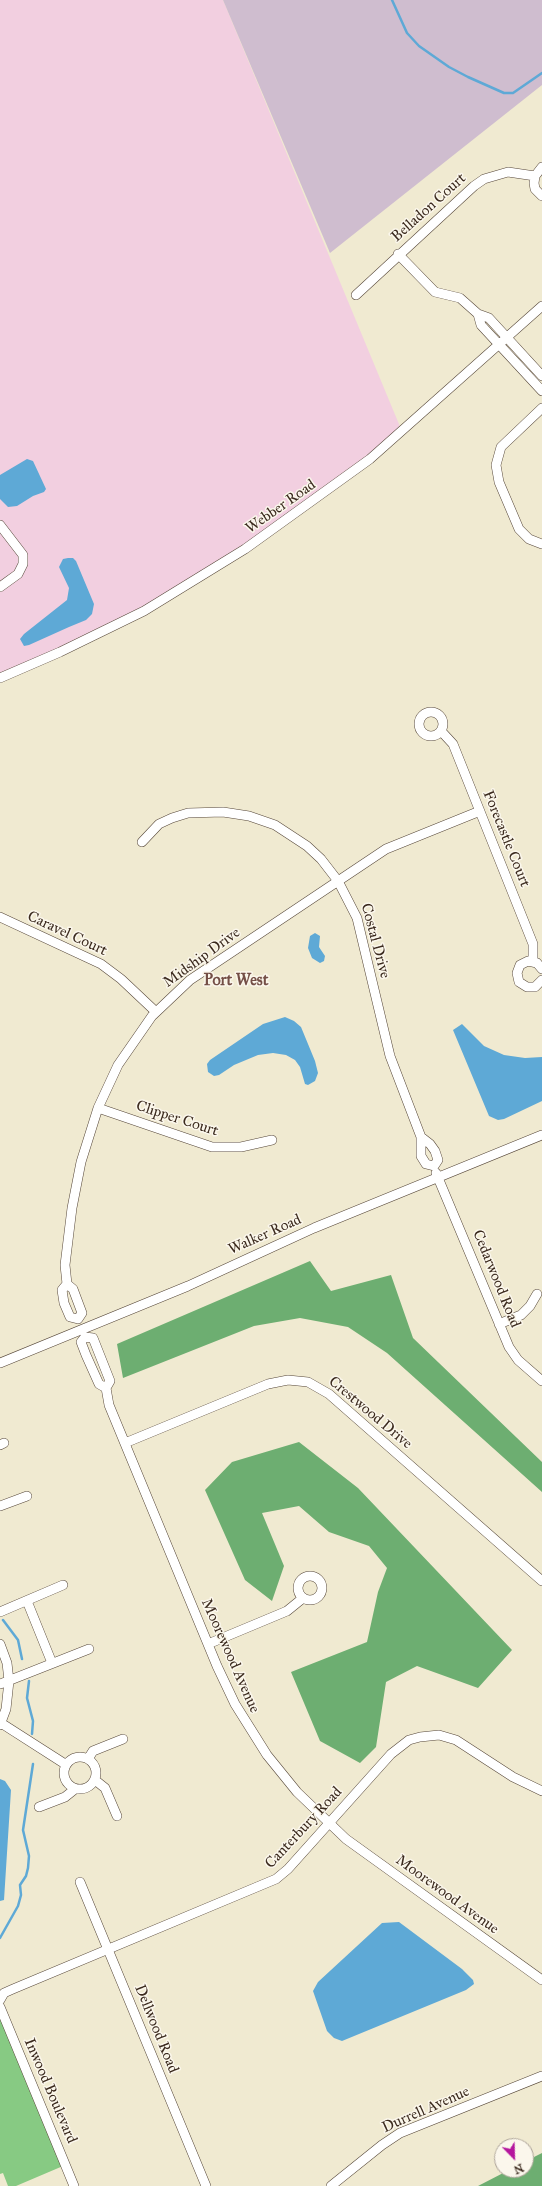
<!DOCTYPE html>
<html>
<head>
<meta charset="utf-8">
<style>
  body { margin:0 }
  #map { position:relative; width:542px; height:2186px; overflow:hidden; background:#f0ead1; font-family:"IM FELL Great Primer",serif }
  canvas { display:block }
  .north { position:absolute; left:494px; top:2138px; width:40px; height:40px; box-sizing:border-box; background:#fbf7ec; border:1px solid #aea59a; border-radius:50%; rotate:157deg; font-size:11px; font-weight:700; line-height:16px; text-align:center; color:#3b2a1e }
  .north::after { content:''; display:block; margin:auto; width:14px; height:18px; background:#b5179e; clip-path:polygon(50% 0,100% 100%,50% 72%,0 100%) }
</style>
</head>
<body>
<div id="map">
<canvas width="542" height="2186"></canvas>
<div class="north">N</div>
</div>
<script>
const context = document.querySelector('canvas').getContext('2d');
context.lineJoin = 'round';
function paint(path, color) {
  context.fillStyle = color;
  context.fill(path, 'evenodd');
}
function poly(rows) {
  const path = new Path2D();
  for (const r of rows) {
    if (r.length === 3) {
      path.moveTo(r[0] + r[2], r[1]);
      path.arc(r[0], r[1], r[2], 0, 2 * Math.PI);
      continue;
    }
    path.moveTo(r[0], r[1]);
    for (let i = 2; i < r.length; i += 2) path.lineTo(r[i], r[i + 1]);
  }
  return path;
}
function trace(path, color, width, dash) {
  context.strokeStyle = color;
  context.lineWidth = width;
  context.lineCap = dash ? 'butt' : 'round';
  context.setLineDash(dash || []);
  context.stroke(path);
}
function write(font, color, halo, rows, align = 'center') {
  context.font = font + ' "IM FELL Great Primer",serif';
  context.lineWidth = 3;
  context.setLineDash([]);
  context.textBaseline = 'middle';
  context.strokeStyle = halo;
  context.fillStyle = color;
  for (const [text, x, y, turn = 0] of rows) {
    context.save();
    context.translate(x, y);
    context.rotate((+turn || 0) * Math.PI / 180);
    context.textAlign = isNaN(turn) ? turn : align;
    if (halo) context.strokeText(text, 0, 0);
    context.fillText(text, 0, 0);
    context.restore();
  }
}
paint(poly([
  [0,0,223,0,401,429,382,446,277,523,158,600,91,634,0,674]
]), '#f2cfe0');
paint(poly([
  [223,0,542,0,542,85,330,253]
]), '#cfbdcf');
paint(poly([
  [0,2016,63,2166,16,2186,8,2186,3,2173,0,2174]
]), '#87ca83');
paint(poly([
  [310,1261,331,1291,391,1275,413,1338,542,1462,542,1492,387,1353,348,1327,300,1318,254,1326,123,1378,117,1344],
  [299,1442,358,1488,512,1650,478,1688,417,1666,386,1682,376,1747,360,1763,320,1741,291,1672,367,1642,378,1592,387,1568,369,1546,329,1532,299,1506,262,1513,284,1566,272,1601,245,1580,205,1490,232,1462],
  [542,2153,542,2186,478,2186,509,2170,526,2170,526,2161]
]), '#6dae71');
paint(poly([
  [27,459,33,461,46,489,44,492,33,496,17,506,8,507,0,499,0,475],
  [68,558,73,558,76,561,94,604,92,614,86,620,69,627,29,645,24,646,20,639,24,634,67,600,69,588,59,567,63,559],
  [315,933,320,936,319,947,325,956,324,961,320,963,312,958,308,948,310,936],
  [285,1017,294,1021,301,1027,315,1061,318,1073,315,1081,308,1085,305,1084,300,1067,295,1060,286,1055,273,1053,258,1055,234,1065,219,1075,214,1076,208,1072,207,1064,210,1060,263,1024],
  [462,1024,484,1046,504,1055,525,1058,542,1057,542,1101,504,1119,498,1120,489,1116,453,1030],
  [0,1779,5,1781,11,1790,4,1900,0,1901],
  [399,1922,462,1969,473,1980,474,1984,466,1990,342,2041,334,2038,327,2031,313,1991,318,1982,382,1923]
]), '#5ea9d6');
trace(poly([
  [392,0,407,33,419,46,449,67,468,77,504,93,513,93,542,73],
  [3,1620,18,1640,22,1659],
  [29,1681,27,1698,33,1721,32,1734],
  [0,1938,18,1906,21,1895,20,1885,26,1876,28,1868,29,1856,23,1830,33,1764]
]), '#5ea9d6', 2.5);
const minor = poly([
  [542,167,535,176,534,183,535,189,542,196],
  [398,254,435,292,460,298,478,314,489,318,542,376],
  [356,295,474,186,484,179,508,172,535,176],
  [478,314,481,325,542,391],
  [542,408,501,447,496,465,499,482,519,529,529,539,542,544],
  [0,525,23,555,23,564,18,574,0,587],
  [0,678,60,652,144,611,245,549,370,459,542,306],
  [431,724,12],
  [441,731,453,744,533,944,533,961],
  [142,842,159,824,172,818,188,813,223,812,249,816,275,825,307,846,321,859,338,881,357,918,390,1056,421,1137,421,1156,426,1164,434,1166,438,1160,435,1151,430,1144,421,1137],
  [0,917,101,964,121,979,156,1012],
  [542,969,537,963,528,961,520,965,517,973,519,982,527,987,535,987,542,980],
  [98,1108,212,1147,241,1147,272,1140],
  [436,1173,509,1347,518,1360,542,1381],
  [67,1284,65,1265,72,1208,81,1162,98,1108,118,1065,152,1016,190,980,386,849,480,811],
  [67,1284,73,1289,82,1313,78,1319,70,1317,64,1303,62,1290,67,1284],
  [499,1324,521,1315,530,1306,537,1294],
  [0,1363,188,1286,314,1228,542,1135],
  [106,1388,99,1384,86,1355,81,1342,85,1337,93,1338,110,1381,106,1388,109,1405,217,1666,235,1704,267,1755,297,1792,346,1839,542,1980],
  [125,1443,268,1384,288,1380,308,1382,329,1394,542,1581],
  [0,1445,4,1443],
  [0,1506,27,1496],
  [310,1588,12],
  [27,1601,52,1663],
  [0,1612,63,1585],
  [0,1644,7,1663,9,1681,6,1709,0,1725],
  [208,1644,287,1611,303,1598],
  [0,1684,89,1649],
  [1,1723,65,1764],
  [80,1773,16],
  [88,1759,93,1751,123,1739],
  [95,1780,105,1788,117,1816],
  [39,1807,65,1797,75,1789],
  [80,1882,206,2186],
  [0,2000,4,1993,13,1989,276,1879,288,1869,391,1754,409,1740,420,1737,439,1735,456,1740,513,1777,542,1791],
  [0,2007,74,2186],
  [331,2186,382,2145,400,2133,542,2076]
]);
trace(minor, '#564739', 10);
trace(minor, '#fff', 9);
write('15px', '#3b2a1e', '#fbf7ec', [
  ["Belladon Court",429,208,-42],
  ["Webber Road",281,507,-35],
  ["Forecastle Court",506,839,68],
  ["Caravel Court",67,934,25],
  ["Costal Drive",375,941,75],
  ["Midship Drive",202,958,-36],
  ["Clipper Court",177,1119,18],
  ["Walker Road",265,1235,-24],
  ["Cedarwood Road",496,1279,68],
  ["Crestwood Drive",370,1413,40],
  ["Moorewood Avenue",230,1656,66],
  ["Canterbury Road",304,1828,-47],
  ["Moorewood Avenue",447,1895,36],
  ["Dellwood Road",156,2029,68],
  ["Inwood Boulevard",50,2091,67],
  ["Durrell Avenue",426,2110,-24]
]);
write('bold 16px', '#744f46', '#fbf7ec', [
  ["Port West",236,981]
]);
</script>
</body>
</html>
